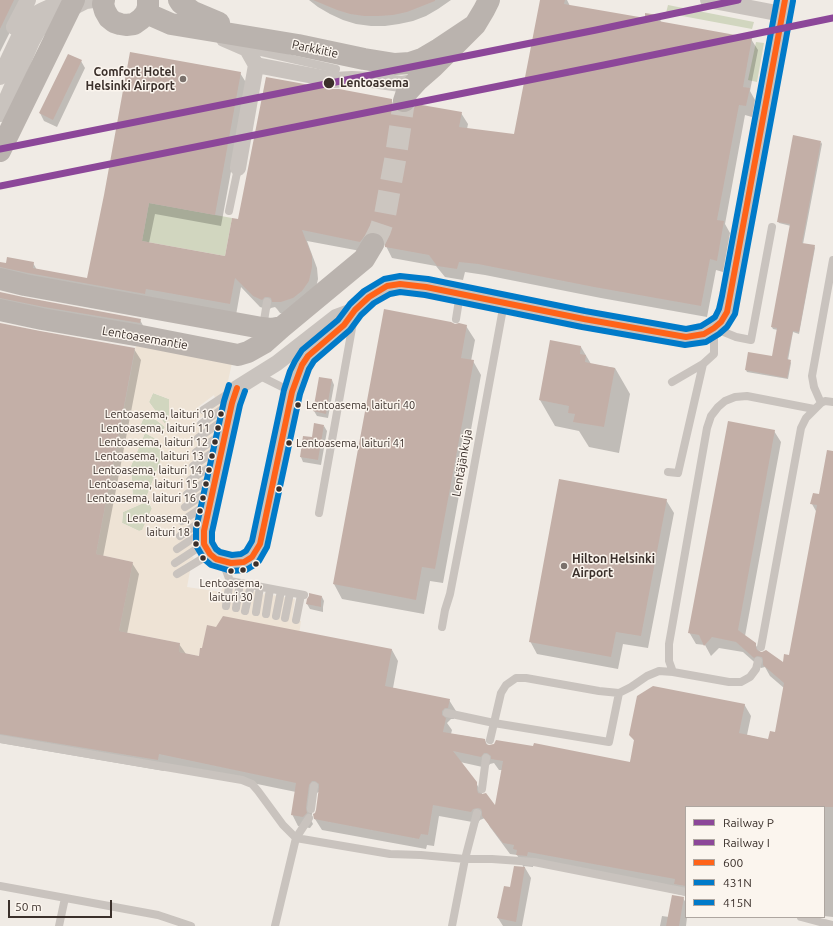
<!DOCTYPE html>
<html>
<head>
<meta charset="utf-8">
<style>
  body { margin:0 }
  #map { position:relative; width:833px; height:926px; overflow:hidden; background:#f0ebe5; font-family:Ubuntu,sans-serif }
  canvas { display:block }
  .legend { position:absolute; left:685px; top:806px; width:140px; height:112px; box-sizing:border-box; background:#fbf5ee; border:1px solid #aea6a0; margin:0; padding:5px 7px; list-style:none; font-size:12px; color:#3b302b }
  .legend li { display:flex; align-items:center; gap:8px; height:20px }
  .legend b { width:20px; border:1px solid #aea6a0 }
  .scale { position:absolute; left:8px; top:900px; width:104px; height:18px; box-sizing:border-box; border:2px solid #3b302b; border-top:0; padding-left:5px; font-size:12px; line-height:14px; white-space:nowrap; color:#3b302b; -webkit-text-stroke:3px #fbf5ee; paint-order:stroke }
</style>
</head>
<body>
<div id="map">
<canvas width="833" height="926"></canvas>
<ul class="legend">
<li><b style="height:5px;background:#8c4799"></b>Railway P</li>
<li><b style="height:5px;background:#8c4799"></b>Railway I</li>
<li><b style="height:5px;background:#ff6319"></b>600</li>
<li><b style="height:5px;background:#007ac9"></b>431N</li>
<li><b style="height:5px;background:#007ac9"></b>415N</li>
</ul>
<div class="scale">50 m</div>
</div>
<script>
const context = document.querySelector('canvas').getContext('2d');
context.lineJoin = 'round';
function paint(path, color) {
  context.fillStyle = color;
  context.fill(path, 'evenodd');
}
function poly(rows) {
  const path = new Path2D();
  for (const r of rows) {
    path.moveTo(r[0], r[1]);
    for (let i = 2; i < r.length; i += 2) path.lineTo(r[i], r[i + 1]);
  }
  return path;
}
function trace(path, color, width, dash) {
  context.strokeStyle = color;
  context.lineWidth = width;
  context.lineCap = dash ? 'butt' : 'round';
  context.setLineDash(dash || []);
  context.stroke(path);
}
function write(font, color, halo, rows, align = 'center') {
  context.font = font + ' Ubuntu,sans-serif';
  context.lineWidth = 3;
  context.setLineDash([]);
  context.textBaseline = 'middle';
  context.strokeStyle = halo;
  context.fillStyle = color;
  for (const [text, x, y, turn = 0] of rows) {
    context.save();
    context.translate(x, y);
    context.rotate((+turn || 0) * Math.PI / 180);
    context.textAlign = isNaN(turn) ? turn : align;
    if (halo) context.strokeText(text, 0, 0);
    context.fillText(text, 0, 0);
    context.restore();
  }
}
paint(poly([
  [668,5,754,22,752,29,666,13],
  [756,42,764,43,757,82,748,80],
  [149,203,232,218,225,256,142,241],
  [153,393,169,399,169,415,165,424,149,402],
  [146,412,165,427,163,431,139,429],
  [145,433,160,441,160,462,146,498,133,500,131,466],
  [148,501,152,509,143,530,139,531,122,523,123,512]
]), '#d1d6bf');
paint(poly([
  [136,345,232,363,226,390,215,398,214,395,198,407,201,411,221,402,222,405,213,411,212,410,196,421,198,425,218,416,219,419,216,430,217,432,213,445,214,447,211,458,212,460,208,472,209,473,204,486,206,487,201,500,203,501,199,514,200,514,195,542,196,544,192,556,194,558,193,559,175,571,189,570,190,571,187,587,221,592,223,585,226,584,229,606,233,587,236,587,239,608,243,589,245,588,247,590,243,610,249,611,253,593,254,591,263,595,265,593,273,596,274,595,276,596,283,598,284,597,295,599,292,619,301,621,297,649,200,648,199,656,179,652,180,643,119,631,133,562,96,554],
  [153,393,169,399,169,415,165,424,149,402],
  [146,412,165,427,162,431,139,429],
  [145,433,160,441,160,462,146,498,133,500,131,466],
  [148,501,152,508,142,530,139,531,122,523,123,512]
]), '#eee3d5');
paint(poly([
  [0,0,26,0,0,52],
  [309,0,451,0,438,9,426,16,413,21,399,24,385,26,371,26,356,24,343,20,330,14,318,7],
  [553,0,567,0,570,6,645,20,658,16,662,23,751,39,758,50,750,91,755,100,752,117,745,115,725,224,730,233,723,272,716,270,707,317,601,298,485,275,465,272,463,280,445,277,436,266,392,258,386,246,386,244,380,242,366,252,307,241,317,268,318,279,315,292,287,313,280,313,277,309,275,307,271,308,269,310,260,307,241,287,236,315,0,280,0,263,7,264,33,263,37,270,88,279,240,73,247,84,221,226,155,214,149,243,226,258,239,221,391,100,398,112,400,114,461,113,468,124,467,129,515,136],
  [81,61,85,68,57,127,44,121,40,113],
  [821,142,822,144,803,244,814,246,815,248,799,334,793,332,788,360,790,361,791,363,788,379,747,372,746,370,773,357,778,330,773,329,772,327,791,226,779,223,778,221],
  [0,293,140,320,146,331,0,311],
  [0,324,134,349,141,360,103,557,132,563,139,574,127,634,179,644,186,654,200,657,392,650,398,661,393,688,449,700,456,711,454,719,451,719,447,723,452,730,451,734,484,739,488,746,630,763,635,742,631,735,744,704,751,716,747,735,769,740,776,733,784,688,770,676,765,667,761,668,743,652,719,648,711,656,705,645,696,644,689,632,774,431,781,442,745,636,755,644,761,653,783,664,790,657,817,513,812,504,820,496,833,456,833,917,824,916,824,807,686,807,686,896,534,862,533,867,524,866,531,878,522,926,503,926,498,918,511,888,524,868,517,855,510,854,490,827,485,818,480,820,478,823,439,816,434,846,427,845,426,849,322,830,315,819,320,792,318,792,315,796,311,820,313,824,310,828,298,826,292,814,296,792,165,765,164,771,0,743],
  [460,762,487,768,490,764,494,763,499,770,503,770,496,807,483,795,476,783],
  [455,325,466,326,475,340,471,361,473,361,481,375,443,583,430,581,424,614,342,599,334,584],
  [551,341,581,347,591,364,615,368,630,394,619,453,589,447,579,431,555,426,540,400],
  [320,378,332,380,334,385,328,418,317,416,314,411],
  [324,426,327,431,321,465,303,462,301,457,304,437,312,438],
  [666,500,674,513,648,648,623,644,618,669,537,654,530,641],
  [322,597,324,601,323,607,323,612,310,609,307,604,308,600],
  [683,898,686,903,686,917,687,917,686,926,660,926,662,916,669,917]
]), '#0003');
paint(poly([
  [0,0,14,0,0,29],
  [313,0,435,0,435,1,407,12,393,15,379,16,364,16,350,14,337,10],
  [540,0,565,0,564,4,645,18,645,13,658,15,658,21,752,38,743,87,750,88,746,106,739,105,717,220,724,221,717,261,710,259,701,306,594,287,478,264,459,262,457,269,437,266,429,255,385,247,385,244,384,238,380,234,374,232,367,233,360,242,302,230,312,256,312,267,309,281,302,291,293,298,281,302,272,302,271,298,268,297,265,297,262,300,253,296,235,278,230,304,146,289,145,294,28,273,0,267,0,262,6,263,7,257,34,262,33,268,87,278,104,195,130,52,241,72,215,215,149,203,142,241,225,256,232,218,238,219,266,77,332,89,339,89,392,99,392,104,394,109,400,113,407,113,412,111,416,104,462,112,459,127,514,134],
  [68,54,82,60,53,120,39,113],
  [793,135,821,141,802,243,815,245,799,332,793,331,787,359,791,360,787,378,745,370,748,352,772,356,777,328,771,327,790,224,777,222],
  [0,292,23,297,141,319,140,323,44,307,0,298],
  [384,309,451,322,455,324,459,323,467,325,461,358,474,360,435,569,422,567,416,600,333,584],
  [0,323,40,331,135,348,96,554,133,562,119,631,180,643,179,652,199,656,200,648,202,648,207,625,216,627,223,616,392,649,385,686,450,699,448,708,445,708,442,711,442,715,446,718,443,732,485,739,486,744,489,745,494,744,496,740,533,746,534,743,630,762,634,740,629,735,637,696,653,686,745,704,739,733,768,739,770,731,775,732,784,683,763,665,763,660,762,657,757,656,754,658,736,642,712,637,704,646,699,635,688,633,728,421,775,430,738,630,756,643,756,648,758,651,762,652,766,650,783,662,784,654,789,655,817,505,810,504,813,493,819,494,827,450,833,451,833,807,686,807,686,886,674,884,675,879,528,852,527,856,516,855,517,850,513,849,514,845,503,843,482,816,482,812,481,809,478,808,473,809,471,812,433,805,428,835,421,834,419,839,314,819,313,814,315,813,316,810,319,787,319,784,315,781,312,781,309,785,306,808,307,813,303,817,291,815,296,783,159,754,158,760,0,734],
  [453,751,481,757,484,753,487,753,491,756,491,759,503,761,495,805,486,793,482,794,478,793,477,789,477,782],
  [550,340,581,346,580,354,586,355,585,362,615,368,604,427,573,422,575,414,568,413,569,406,539,400],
  [319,377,332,379,326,414,313,411],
  [314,423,324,425,318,460,300,457,303,436,312,437],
  [559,479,667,499,641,636,616,632,611,657,529,642],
  [309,593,322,596,321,601,321,607,306,604,307,599,309,596],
  [514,866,525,867,516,922,497,918,504,886,510,887],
  [672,895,684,897,679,926,666,926]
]), '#c3afa7');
trace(poly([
  [373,244,380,230,385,215,396,155,404,101]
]), '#ccc6c0', 22, [22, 11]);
trace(poly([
  [248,49,336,69],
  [229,211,238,168],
  [456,319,460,294],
  [263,327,267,302],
  [258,375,292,392],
  [672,382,703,364,714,354,714,328,736,337,751,340,772,227],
  [821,403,814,387,812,376,833,260],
  [203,410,235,389],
  [201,424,231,403],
  [198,438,228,417],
  [196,452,225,432],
  [193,466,222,446],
  [668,472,678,473,703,364],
  [190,480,219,461],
  [187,494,216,475],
  [185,507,212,489],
  [319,513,354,317],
  [182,521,209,503],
  [180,536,206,518],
  [177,549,204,531],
  [223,562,230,581,304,595],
  [175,563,204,544],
  [177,574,210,554],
  [226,606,230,581],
  [236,608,240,583],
  [245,611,251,585],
  [256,612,260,587],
  [266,614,270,589],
  [276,616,281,591],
  [285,618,290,593],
  [296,620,301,595],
  [442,627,445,610,450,594,465,516,504,303],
  [761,647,801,428,806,418,821,403,825,401,833,402],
  [673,672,669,661,669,644,707,428,711,416,718,407,725,401,735,397,747,396,814,409],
  [447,713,494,723,609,742,619,693],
  [0,739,242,780,252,784,258,791,283,825,296,838,390,854,421,855,465,859,492,859,534,862,686,892],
  [490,740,501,693,506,685,516,678,526,678,599,691,619,693,631,687,647,676,659,671,673,672,729,682,741,682,750,677,756,669,758,661],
  [482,789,486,758],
  [311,809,314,786],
  [0,886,158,915,191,926],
  [801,917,824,923,833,925],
  [59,926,65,898],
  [275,926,296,838,309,818],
  [452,926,465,859,477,813]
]), '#c9c3be', 8);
trace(poly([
  [708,0,782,14],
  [14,27,28,0],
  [224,39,247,49,256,65,238,168],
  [256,65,334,80,352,79,372,80,401,84,417,81],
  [0,77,25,24,32,16,43,10,66,0],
  [0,114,32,41,37,32,45,23,53,18,86,1,93,0],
  [355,310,336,317,277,363,237,388,232,403,204,531,204,544,210,554,216,559,231,563,244,562,252,557,260,544,292,392,298,374,302,365,308,356,344,325,355,310,369,297,387,286,400,284,426,287,584,319,686,337,704,334,714,328,721,322,727,312,730,298,785,0]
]), '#c9c3be', 16);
trace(poly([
  [104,0,103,4,105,11,109,18,114,22,120,24,126,25,134,24,141,19,146,13,148,7,148,0],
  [179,0,181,3,193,12,219,23],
  [146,13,171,24,298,45,364,59,395,64,410,63,422,59,439,49,475,25],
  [404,101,407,92,417,81,433,67,475,25,484,10,489,0],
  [0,279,25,285,262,328,271,329,282,327],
  [0,310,42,319,141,336,238,355,248,352,264,343,282,327,364,259,373,244]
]), '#bab3ae', 22);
trace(poly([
  [0,151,74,0]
]), '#bab3ae', 22);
trace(poly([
  [237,388,232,403,204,531,204,544,210,554,216,559,231,563,244,562,252,557,260,544,292,392,302,365,308,356,344,325,355,310,369,297,387,286,400,284,426,287,584,319,686,337,704,334,714,328,721,322,727,312,785,0]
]), '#ff6319', 6);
trace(poly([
  [229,385,224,401,196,529,196,544,197,547,204,559,211,565,231,571,246,570,256,564,259,561,267,547,300,394,309,369,314,361,350,330,361,315,374,303,390,294,400,292,425,295,582,327,685,345,706,342,719,334,727,327,735,314,793,1]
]), '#007ac9', 6);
trace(poly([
  [245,391,240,405,212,532,212,542,216,549,220,552,232,555,241,554,246,551,252,541,284,390,290,371,295,361,302,350,338,320,350,304,364,291,384,279,400,276,428,279,585,311,686,329,701,326,709,321,715,317,719,309,722,296,777,0]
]), '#007ac9', 6);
trace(poly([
  [0,186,604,65,833,18]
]), '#8c4799', 7);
trace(poly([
  [0,149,596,30,738,0]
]), '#8c4799', 7);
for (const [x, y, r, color] of [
  [183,79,4,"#7a716c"],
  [329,83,6,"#3b302b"],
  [298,405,3.5,"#3b302b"],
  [221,414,3.5,"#3b302b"],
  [218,428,3.5,"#3b302b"],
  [215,442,3.5,"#3b302b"],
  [289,443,3.5,"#3b302b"],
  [212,456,3.5,"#3b302b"],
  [209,470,3.5,"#3b302b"],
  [206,484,3.5,"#3b302b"],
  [279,489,3.5,"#3b302b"],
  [203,498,3.5,"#3b302b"],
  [200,511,3.5,"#3b302b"],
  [197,524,3.5,"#3b302b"],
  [196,544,3.5,"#3b302b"],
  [203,558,3.5,"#3b302b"],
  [256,564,3.5,"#3b302b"],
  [564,566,4,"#7a716c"],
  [243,570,3.5,"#3b302b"],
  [231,571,3.5,"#3b302b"]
]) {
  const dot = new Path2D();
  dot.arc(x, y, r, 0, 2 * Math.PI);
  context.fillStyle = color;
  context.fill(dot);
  trace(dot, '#fbf5ee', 1.5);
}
write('11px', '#3b302b', '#fbf5ee', [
  ["Lentoasema, laituri 40",306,405,"left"],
  ["Lentoasema, laituri 10",214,414],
  ["Lentoasema, laituri 11",210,428],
  ["Lentoasema, laituri 12",208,442],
  ["Lentoasema, laituri 41",296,443,"left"],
  ["Lentoasema, laituri 13",204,456],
  ["Lentoasema, laituri 14",202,470],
  ["Lentoasema, laituri 15",198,484],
  ["Lentoasema, laituri 16",196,498],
  ["Lentoasema,",190,518],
  ["laituri 18",190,532],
  ["Lentoasema,",231,583,"center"],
  ["laituri 30",231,597,"center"]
], 'right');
write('12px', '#3b302b', '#fbf5ee', [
  ["Parkkitie",315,49,12],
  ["Lentoasemantie",145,338,10],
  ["Lentäjänkuja",462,463,-80]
]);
write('bold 12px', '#3b302b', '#fbf5ee', [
  ["Comfort Hotel",175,72],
  ["Helsinki Airport",175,86],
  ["Hilton Helsinki",572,559,"left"],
  ["Airport",572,573,"left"]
], 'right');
write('bold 12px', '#3b302b', '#fbf5ee', [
  ["Lentoasema",340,83]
], 'left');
</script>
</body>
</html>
